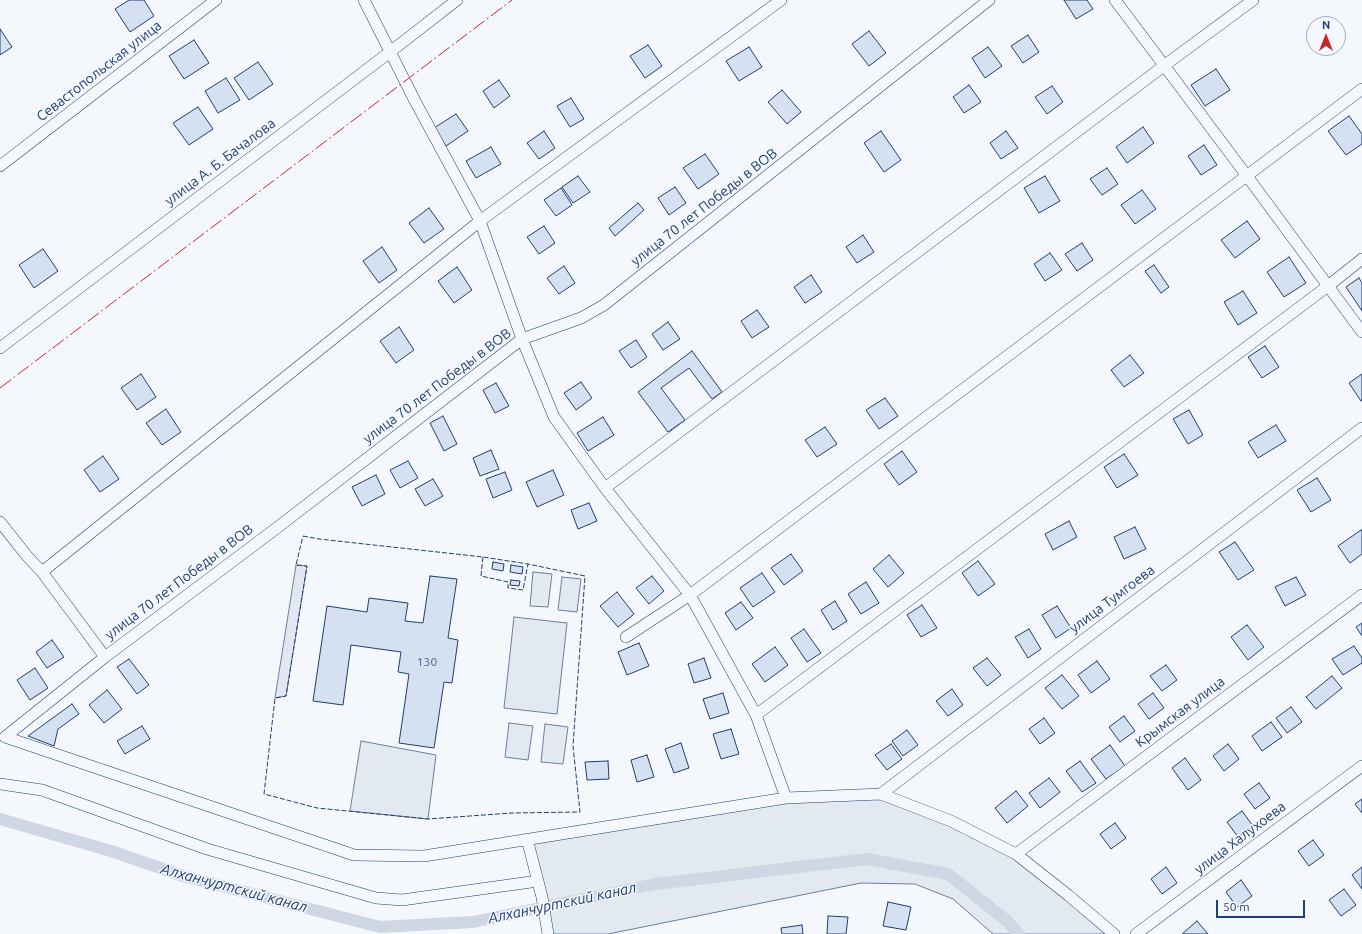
<!DOCTYPE html>
<html>
<head>
<meta charset="utf-8">
<style>
  body { margin:0 }
  #map { position:relative; width:1362px; height:934px; overflow:hidden; background:#f4f7fb; font-family:Ubuntu,sans-serif }
  canvas { display:block }
  .north { position:absolute; left:1306px; top:16px; width:40px; height:40px; box-sizing:border-box; background:#f4f7fb; border:1px solid #9eadc5; border-radius:50%; rotate:0deg; font-size:11px; font-weight:700; line-height:16px; text-align:center; color:#1d3f73 }
  .north::after { content:''; display:block; margin:auto; width:14px; height:18px; background:#c62828; clip-path:polygon(50% 0,100% 100%,50% 72%,0 100%) }
  .scale { position:absolute; left:1216px; top:900px; width:89px; height:18px; box-sizing:border-box; border:2px solid #1d3f73; border-top:0; padding-left:5px; font-size:12px; line-height:14px; white-space:nowrap; color:#1d3f73; -webkit-text-stroke:3px #f4f7fb; paint-order:stroke }
</style>
</head>
<body>
<div id="map">
<canvas width="1362" height="934"></canvas>
<div class="north">N</div>
<div class="scale">50 m</div>
</div>
<script>
const context = document.querySelector('canvas').getContext('2d');
context.lineJoin = 'round';
function paint(path, color) {
  context.fillStyle = color;
  context.fill(path, 'evenodd');
}
function poly(rows) {
  const path = new Path2D();
  for (const r of rows) {
    path.moveTo(r[0], r[1]);
    for (let i = 2; i < r.length; i += 2) path.lineTo(r[i], r[i + 1]);
  }
  return path;
}
function trace(path, color, width, dash) {
  context.strokeStyle = color;
  context.lineWidth = width;
  context.lineCap = dash ? 'butt' : 'round';
  context.setLineDash(dash || []);
  context.stroke(path);
}
function write(font, color, halo, rows, align = 'center') {
  context.font = font + ' Ubuntu,sans-serif';
  context.lineWidth = 3;
  context.setLineDash([]);
  context.textBaseline = 'middle';
  context.strokeStyle = halo;
  context.fillStyle = color;
  for (const [text, x, y, turn = 0] of rows) {
    context.save();
    context.translate(x, y);
    context.rotate((+turn || 0) * Math.PI / 180);
    context.textAlign = isNaN(turn) ? turn : align;
    if (halo) context.strokeText(text, 0, 0);
    context.fillText(text, 0, 0);
    context.restore();
  }
}
const green = poly([
  [533,572,552,574,548,607,530,606,533,572],
  [562,577,581,579,577,612,558,610,562,577],
  [514,617,567,623,557,714,504,708,514,617],
  [509,723,533,726,528,760,505,757,509,723],
  [545,724,568,727,563,764,541,762,545,724],
  [361,741,436,755,428,819,350,811,361,741],
  [881,794,1016,854,1114,934,993,934,953,899,915,884,861,883,608,934,548,934,527,839,786,798,881,794]
]);
paint(green, '#e3e9f0');
trace(green, '#687fa3', 1);
const parking = poly([
  [296,565,307,566,286,696,275,698,296,565]
]);
paint(parking, '#e3e8f0');
trace(parking, '#687fa3', 1);
trace(poly([
  [0,819,111,851,183,876,380,927,473,922,655,884,867,859,948,874,1007,921,1019,934]
]), '#cfd7e4', 12);
const building = poly([
  [129,0,144,0,154,16,130,32,115,9,129,0],
  [1064,0,1087,0,1093,9,1076,19,1064,0],
  [0,29,12,47,0,55,0,29],
  [869,31,886,53,869,66,852,44,869,31],
  [1028,35,1039,52,1023,63,1011,46,1028,35],
  [194,40,209,63,184,79,169,56,194,40],
  [648,45,662,66,645,78,630,56,648,45],
  [749,47,762,67,739,81,726,61,749,47],
  [988,47,1002,66,985,78,972,58,988,47],
  [258,62,273,84,249,100,234,78,258,62],
  [1216,69,1230,90,1205,106,1191,85,1216,69],
  [226,78,240,100,218,113,205,91,226,78],
  [499,80,510,96,494,108,483,91,499,80],
  [969,85,981,102,964,113,953,97,969,85],
  [1052,86,1063,102,1047,114,1035,97,1052,86],
  [782,90,801,112,787,124,768,102,782,90],
  [571,98,584,119,570,127,557,106,571,98],
  [198,107,213,129,189,145,173,123,198,107],
  [456,114,468,131,446,146,434,128,456,114],
  [1349,116,1362,134,1362,144,1346,155,1328,131,1349,116],
  [1143,127,1154,143,1127,163,1116,147,1143,127],
  [544,131,555,148,539,159,527,143,544,131],
  [881,131,901,160,884,172,864,143,881,131],
  [1006,131,1018,148,1001,159,990,143,1006,131],
  [1204,145,1217,165,1201,175,1188,156,1204,145],
  [491,147,501,164,476,178,466,161,491,147],
  [705,154,719,174,698,189,683,168,705,154],
  [1107,168,1118,184,1102,195,1090,179,1107,168],
  [578,176,590,192,573,203,562,187,578,176],
  [1045,176,1060,201,1039,213,1024,188,1045,176],
  [675,187,686,203,669,215,658,198,675,187],
  [561,188,572,205,556,216,544,200,561,188],
  [1142,190,1156,209,1135,224,1121,205,1142,190],
  [638,203,644,210,615,236,609,228,638,203],
  [429,208,444,229,424,243,409,223,429,208],
  [1247,221,1260,239,1235,258,1221,240,1247,221],
  [544,226,555,243,539,254,527,237,544,226],
  [863,235,874,252,857,263,846,247,863,235],
  [1082,243,1093,260,1077,271,1065,254,1082,243],
  [382,247,397,270,379,283,363,261,382,247],
  [43,249,58,271,34,288,19,265,43,249],
  [1050,253,1062,270,1045,281,1034,264,1050,253],
  [1289,257,1306,283,1284,297,1267,272,1289,257],
  [1154,265,1169,287,1161,293,1145,271,1154,265],
  [564,266,575,283,559,294,547,278,564,266],
  [457,267,472,290,454,303,438,281,457,267],
  [811,275,822,292,805,303,794,287,811,275],
  [1359,278,1362,283,1362,311,1346,287,1359,278],
  [1243,291,1257,313,1238,325,1224,302,1243,291],
  [757,310,769,327,752,338,741,321,757,310],
  [668,322,680,339,663,350,652,334,668,322],
  [399,327,414,350,396,363,380,341,399,327],
  [636,340,647,357,631,368,619,351,636,340],
  [1265,346,1279,367,1262,378,1248,357,1265,346],
  [692,351,722,392,712,399,689,368,661,388,685,420,668,432,638,392,692,351],
  [1130,355,1144,373,1124,387,1111,370,1130,355],
  [141,374,156,397,137,410,121,388,141,374],
  [1362,374,1362,401,1361,401,1349,383,1362,374],
  [581,382,592,398,576,410,564,393,581,382],
  [496,383,509,406,495,413,483,390,496,383],
  [885,398,898,416,879,429,866,410,885,398],
  [166,409,181,432,162,445,146,423,166,409],
  [1189,410,1203,435,1188,444,1173,419,1189,410],
  [443,416,457,444,444,451,430,423,443,416],
  [603,417,614,435,588,451,577,433,603,417],
  [1276,425,1286,441,1258,458,1248,442,1276,425],
  [825,427,837,444,817,457,805,440,825,427],
  [491,450,499,469,480,476,473,458,491,450],
  [902,451,917,472,899,485,884,464,902,451],
  [1124,454,1138,475,1117,488,1104,467,1124,454],
  [103,456,119,479,100,492,84,470,103,456],
  [408,461,418,478,400,488,390,470,408,461],
  [553,470,564,495,537,507,526,482,553,470],
  [505,472,512,490,493,498,486,479,505,472],
  [376,475,385,494,362,506,352,487,376,475],
  [1317,478,1331,500,1311,512,1297,490,1317,478],
  [433,479,443,496,425,506,415,489,433,479],
  [589,503,597,521,578,529,571,510,589,503],
  [1069,521,1077,537,1053,550,1045,534,1069,521],
  [1135,527,1146,549,1124,559,1114,537,1135,527],
  [1361,530,1362,532,1362,554,1350,563,1338,546,1361,530],
  [1235,542,1254,570,1238,580,1219,552,1235,542],
  [791,554,803,571,784,585,771,568,791,554],
  [889,555,904,573,888,587,873,569,889,555],
  [978,561,995,584,978,596,962,573,978,561],
  [493,562,504,564,503,571,492,569,493,562],
  [511,565,523,567,522,574,510,572,511,565],
  [762,573,775,592,753,607,740,588,762,573],
  [430,576,457,579,448,638,458,640,452,683,444,682,434,748,399,743,409,674,398,672,401,652,351,645,343,705,313,701,327,606,367,612,369,598,408,603,405,621,423,623,430,576],
  [652,576,664,591,649,604,636,588,652,576],
  [1296,577,1306,595,1285,606,1275,587,1296,577],
  [511,580,520,581,519,586,510,585,511,580],
  [866,582,879,603,861,614,848,594,866,582],
  [617,592,634,614,618,627,600,606,617,592],
  [835,601,847,621,833,630,821,610,835,601],
  [741,602,753,618,736,630,725,613,741,602],
  [922,605,937,628,921,637,907,615,922,605],
  [1057,606,1071,628,1056,638,1042,615,1057,606],
  [1362,623,1362,636,1356,627,1362,623],
  [1247,625,1264,647,1248,660,1231,637,1247,625],
  [804,629,821,653,807,662,791,638,804,629],
  [1029,629,1041,649,1028,658,1015,637,1029,629],
  [52,640,64,657,47,668,36,652,52,640],
  [639,643,649,666,627,675,618,652,639,643],
  [1354,646,1362,658,1362,663,1343,675,1332,659,1354,646],
  [775,647,788,665,765,682,752,664,775,647],
  [704,658,711,678,694,683,688,664,704,658],
  [987,658,1001,675,987,686,973,668,987,658],
  [129,659,149,685,137,694,117,667,129,659],
  [1097,661,1110,679,1091,693,1078,675,1097,661],
  [1166,665,1177,680,1162,691,1150,676,1166,665],
  [35,668,48,688,30,700,17,680,35,668],
  [1062,675,1079,696,1062,709,1045,688,1062,675],
  [1332,676,1342,688,1316,709,1306,697,1332,676],
  [952,689,963,705,948,716,936,701,952,689],
  [107,690,122,709,104,723,89,705,107,690],
  [723,693,729,713,710,719,703,699,723,693],
  [1153,693,1164,708,1149,719,1138,704,1153,693],
  [72,704,79,714,58,729,54,746,28,736,72,704],
  [1291,707,1302,722,1287,733,1276,718,1291,707],
  [1124,716,1135,731,1120,742,1109,727,1124,716],
  [1044,718,1055,733,1040,744,1029,729,1044,718],
  [1271,722,1282,737,1262,751,1252,736,1271,722],
  [142,726,150,739,125,754,117,741,142,726],
  [731,729,739,754,721,759,713,734,731,729],
  [907,730,918,745,903,756,892,741,907,730],
  [681,743,689,768,674,773,665,749,681,743],
  [891,744,902,759,887,770,875,755,891,744],
  [1228,744,1239,759,1224,771,1213,756,1228,744],
  [1110,745,1125,766,1106,779,1091,759,1110,745],
  [647,755,654,777,637,782,631,760,647,755],
  [1185,758,1201,780,1188,790,1172,768,1185,758],
  [608,761,609,779,587,780,585,762,608,761],
  [1080,761,1096,783,1082,792,1066,771,1080,761],
  [1049,778,1060,792,1040,808,1029,793,1049,778],
  [1259,783,1270,798,1255,809,1244,794,1259,783],
  [1016,791,1028,806,1007,823,995,808,1016,791],
  [1362,799,1362,813,1355,804,1362,799],
  [1242,811,1253,826,1238,837,1227,822,1242,811],
  [1115,823,1126,838,1111,849,1100,834,1115,823],
  [1313,840,1324,855,1309,866,1298,851,1313,840],
  [1166,867,1177,883,1162,894,1151,879,1166,867],
  [1362,867,1362,889,1352,875,1362,867],
  [1241,880,1252,896,1237,907,1226,892,1241,880],
  [1344,889,1356,905,1341,916,1329,900,1344,889],
  [888,902,911,907,906,930,883,926,888,902],
  [828,916,848,917,846,934,827,934,828,916],
  [1197,921,1208,934,1182,934,1197,921],
  [802,925,803,934,782,934,781,928,802,925]
]);
paint(building, '#d5e0f0');
trace(building, '#1d3f73', 1);
const street = poly([
  [364,0,415,101,480,221,522,339,554,417,605,488,690,595,756,715,786,798],
  [1115,0,1247,176,1362,332],
  [0,166,216,0],
  [0,348,390,52,457,0],
  [605,488,1165,65,1253,0],
  [0,522,27,556,42,572,105,657],
  [42,572,480,221,781,0],
  [626,637,690,595,1362,89],
  [756,715,1328,286,1362,259],
  [5,737,105,657,278,527,522,339,581,318,604,305,989,0],
  [5,737,354,855,424,856,786,798,881,794,951,821,1016,854,1068,895,1114,934],
  [0,784,42,790,207,849,376,898,402,900,538,881],
  [881,794,1362,428],
  [527,839,542,897,548,934],
  [1016,854,1362,595],
  [1136,934,1362,766]
]);
trace(street, '#1d3f73', 12);
trace(street, '#f4f7fb', 11);
trace(poly([
  [303,536,319,539,483,557,528,564,585,576,573,746,580,812,512,813,428,819,317,808,264,794,275,698,286,696,307,566,296,565,303,536],
  [483,557,481,576,508,582,508,588,523,590,528,564]
]), '#1d3f73', 1, [5, 2]);
trace(poly([
  [0,388,512,0]
]), '#c62828', 1, [14, 3, 2, 3]);
write('12px', '#4b6792', null, [
  ["130",427,662]
]);
write('14px', '#1d3f73', '#f4f7fb', [
  ["Севастопольская улица",99,71,-38],
  ["улица А. Б. Бачалова",220,162,-37],
  ["улица 70 лет Победы в ВОВ",704,207,-38],
  ["улица 70 лет Победы в ВОВ",437,386,-37],
  ["улица 70 лет Победы в ВОВ",179,582,-37],
  ["улица Тумгоева",1112,599,-37],
  ["Крымская улица",1180,712,-37],
  ["улица Халухоева",1240,838,-37]
]);
write('italic 15px', '#1d3f73', '#f4f7fb', [
  ["Алханчуртский канал",234,888,15],
  ["Алханчуртский канал",562,903,-12]
]);
</script>
</body>
</html>
